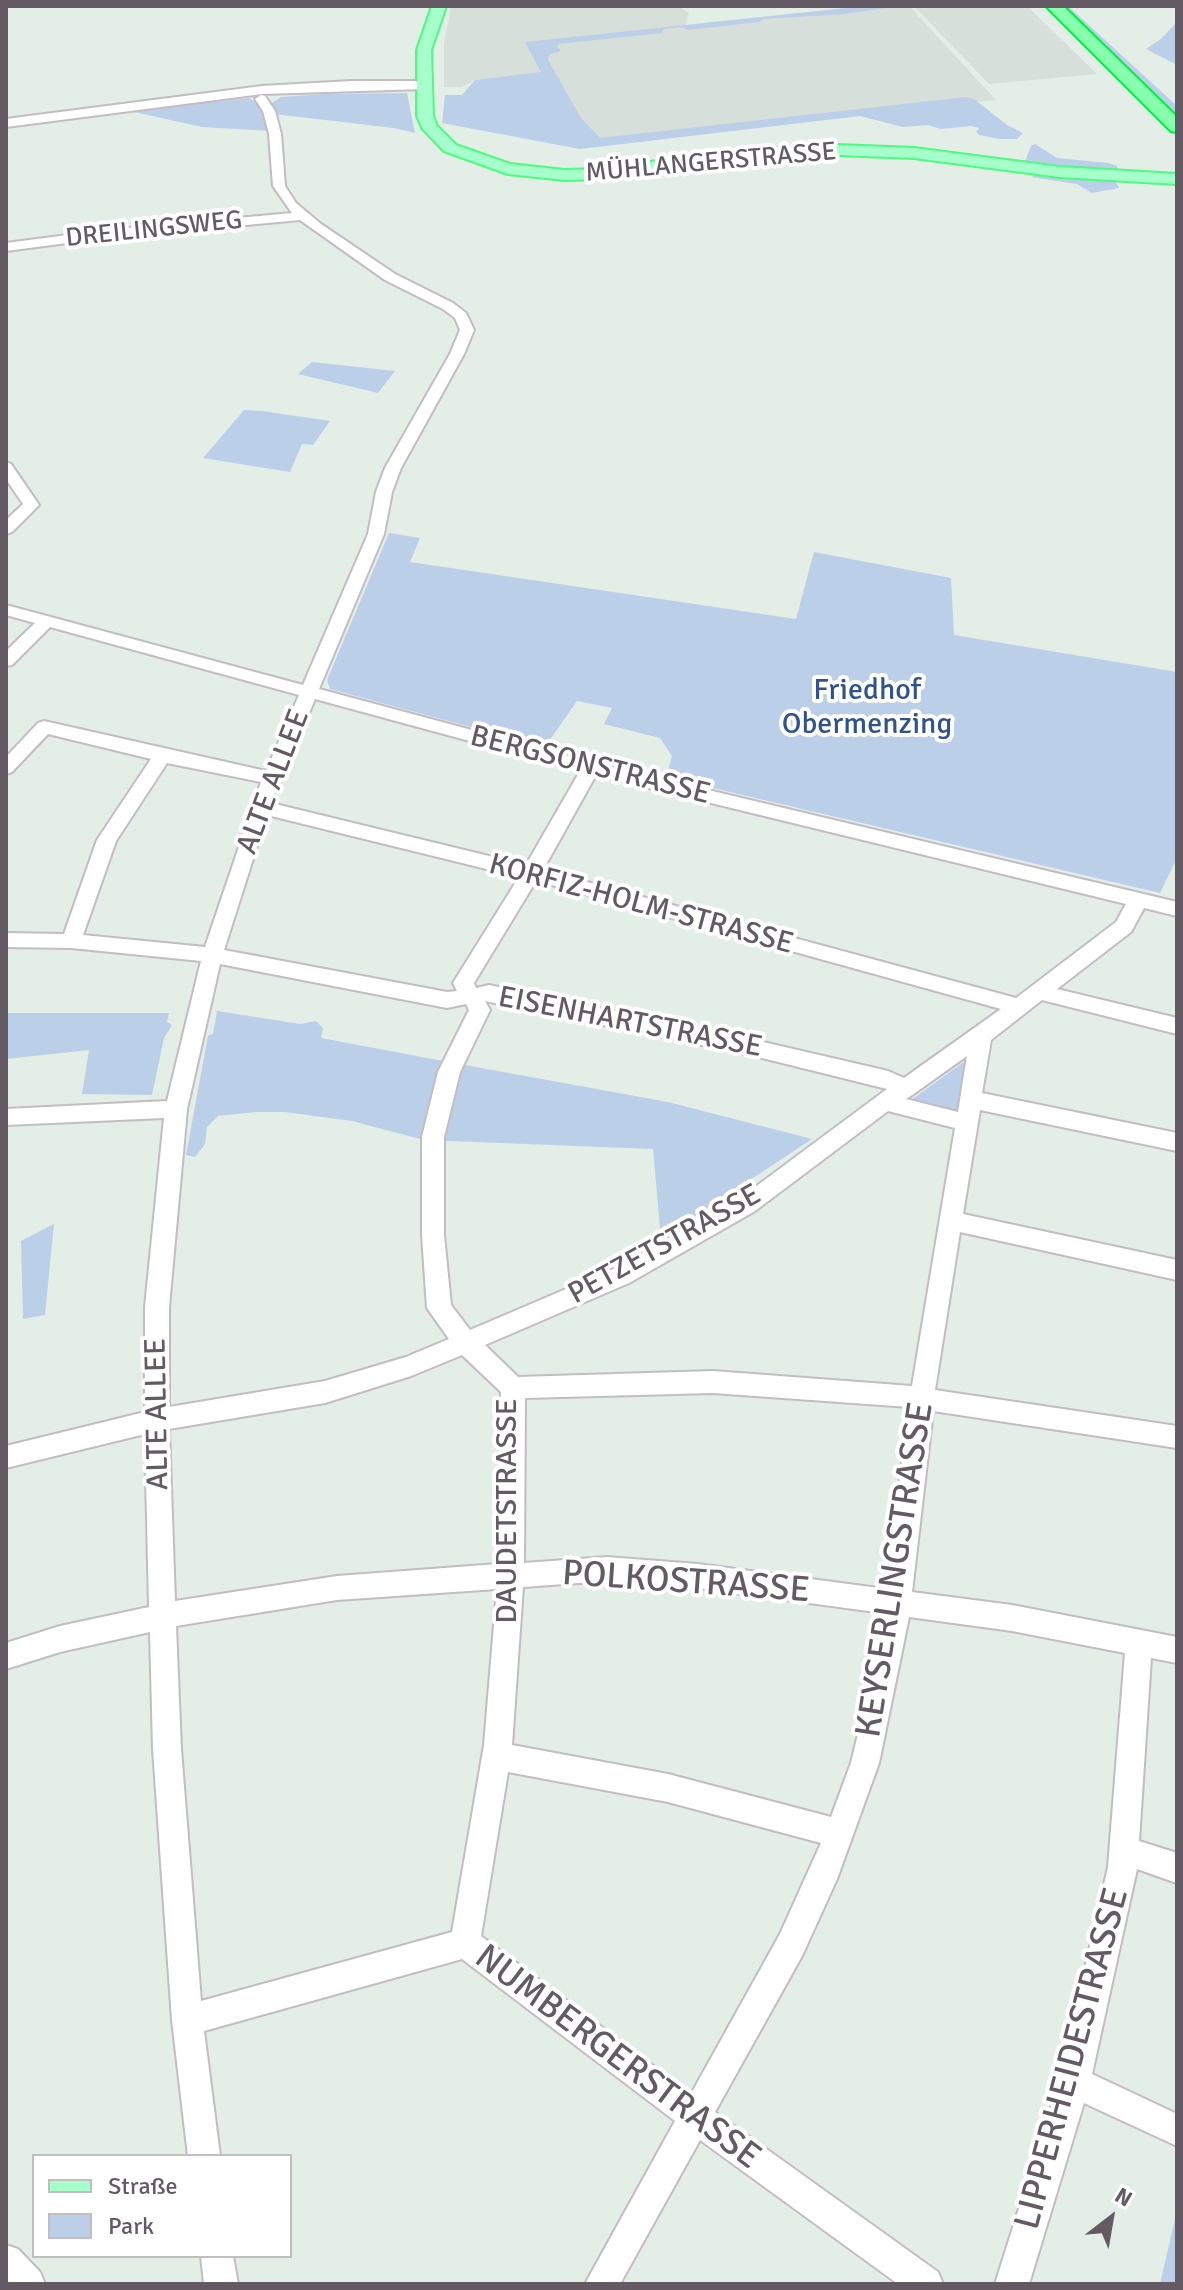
<!DOCTYPE html>
<html>
<head>
<meta charset="utf-8">
<style>
  body { margin:0 }
  #map { position:relative; width:1183px; height:2290px; overflow:hidden; background:#e2eee6; font-family:Signika,sans-serif }
  canvas { display:block }
  .frame { position:absolute; inset:0; border:8px solid #645a63; pointer-events:none }
  .legend { position:absolute; left:32px; top:2154px; width:260px; height:104px; box-sizing:border-box; background:#fff; border:2px solid #c1bdc1; margin:0; padding:10px 14px; list-style:none; font-size:24px; color:#645a63 }
  .legend li { display:flex; align-items:center; gap:16px; height:40px }
  .legend b { width:40px; border:2px solid #c1bdc1 }
  .north { position:absolute; left:1071px; top:2178px; width:80px; height:80px; -webkit-text-stroke:6px #fff; paint-order:stroke; rotate:31deg; font-size:22px; font-weight:700; line-height:32px; text-align:center; color:#645a63 }
  .north::after { content:''; display:block; margin:auto; width:28px; height:36px; background:#645a63; clip-path:polygon(50% 0,100% 100%,50% 72%,0 100%) }
</style>
</head>
<body>
<div id="map">
<canvas width="1183" height="2290"></canvas>
<div class="frame"></div>
<ul class="legend">
<li><b style="height:10px;background:#a6ffcb"></b>Straße</li>
<li><b style="height:22px;background:#bccfe8"></b>Park</li>
</ul>
<div class="north">N</div>
</div>
<script>
const context = document.querySelector('canvas').getContext('2d');
context.lineJoin = 'round';
function paint(path, color) {
  context.fillStyle = color;
  context.fill(path, 'evenodd');
}
function poly(rows) {
  const path = new Path2D();
  for (const r of rows) {
    path.moveTo(r[0], r[1]);
    for (let i = 2; i < r.length; i += 2) path.lineTo(r[i], r[i + 1]);
  }
  return path;
}
function trace(path, color, width, dash) {
  context.strokeStyle = color;
  context.lineWidth = width;
  context.lineCap = dash ? 'butt' : 'round';
  context.setLineDash(dash || []);
  context.stroke(path);
}
function write(font, color, halo, rows, align = 'center') {
  context.font = font + ' Signika,sans-serif';
  context.lineWidth = 8;
  context.setLineDash([]);
  context.textBaseline = 'middle';
  context.strokeStyle = halo;
  context.fillStyle = color;
  for (const [text, x, y, turn = 0] of rows) {
    context.save();
    context.translate(x, y);
    context.rotate((+turn || 0) * Math.PI / 180);
    context.textAlign = isNaN(turn) ? turn : align;
    if (halo) context.strokeText(text, 0, 0);
    context.fillText(text, 0, 0);
    context.restore();
  }
}
paint(poly([
  [451,6,679,6,689,14,685,25,864,6,909,6,996,100,584,148,541,73,475,80,461,87,444,87,444,44],
  [914,6,1027,6,1097,74,989,84]
]), '#d6dfd9');
paint(poly([
  [866,6,885,8,845,14,764,19,759,22,688,30,682,27,664,29,661,33,559,44,557,46,561,51,550,54,548,60,581,118,600,138,966,97,974,99,1007,125,1023,133,1017,139,999,139,979,135,976,132,979,128,971,126,941,129,928,125,903,127,860,116,580,149,442,123,445,95,462,95,475,80,541,72,525,42],
  [1058,6,1068,6,1177,106,1177,122],
  [1177,22,1177,65,1146,49,1162,38],
  [407,93,415,133,394,128,274,114,272,103,281,97,325,94],
  [250,98,262,108,270,131,202,127,130,111],
  [1035,144,1057,158,1109,163,1117,166,1119,172,1025,161,1031,146],
  [1038,175,1116,182,1119,188,1092,193,1077,184,1031,177],
  [312,362,395,371,378,393,298,374],
  [244,410,262,411,330,421,313,445,302,444,290,472,203,458],
  [389,533,420,538,410,562,796,619,814,552,951,578,954,635,1177,672,1177,858,1160,893,666,777,672,756,660,738,604,724,612,708,577,701,545,747,330,689,327,680],
  [217,1011,300,1024,316,1021,323,1028,321,1038,443,1061,442,1066,462,1070,465,1065,668,1102,812,1139,661,1239,653,1149,424,1140,352,1121,285,1112,256,1112,218,1116,207,1127,205,1144,195,1157,186,1155,208,1036,213,1034],
  [6,1013,169,1013,167,1022,172,1025,164,1038,152,1095,82,1094,89,1050,6,1059],
  [968,1059,956,1112,911,1100],
  [54,1224,45,1315,23,1319,21,1241],
  [1177,2210,1177,2284,1160,2284]
]), '#bccfe8');
const minor = poly([
  [351,81,425,81,431,85,425,89,262,94,6,127,6,119,262,86,351,81],
  [261,95,265,96,275,111,281,134,285,186,296,203,321,224,395,274,453,303,466,313,474,330,464,354,401,468,392,492,384,534,319,689,591,762,1177,902,1177,916,1144,908,1131,932,1057,989,1177,1018,1177,1034,1042,1000,991,1040,982,1093,1177,1133,1177,1151,980,1110,963,1214,1177,1260,1177,1280,960,1232,935,1390,1177,1426,1177,1448,933,1411,912,1592,1012,1605,1177,1637,1177,1663,1151,1658,1139,1841,1177,1853,1177,1883,1137,1869,1092,2074,1177,2114,1177,2146,1084,2103,1029,2284,995,2284,1059,2082,1108,1867,1125,1653,1012,1631,909,1617,879,1763,837,1879,802,1956,715,2112,938,2272,943,2284,898,2284,700,2140,620,2284,585,2284,675,2121,462,1959,204,2031,220,2156,188,2156,172,2020,153,1749,150,1632,60,1652,6,1669,6,1643,60,1626,149,1607,145,1434,6,1468,6,1446,145,1412,145,1307,164,1118,6,1125,6,1109,167,1101,201,961,71,948,6,947,6,933,64,934,97,840,151,759,48,734,12,772,6,774,6,757,38,723,44,721,266,771,299,695,50,627,12,665,6,666,6,651,35,623,6,615,6,605,303,685,368,534,376,492,385,468,450,354,460,330,455,318,443,309,385,280,300,220,106,238,6,251,6,243,106,230,292,213,273,186,269,134,263,111,255,99,261,95],
  [315,699,580,771,526,865,271,803,315,699],
  [167,763,261,782,205,947,83,935,116,841,167,763],
  [596,775,1126,904,1116,922,1016,998,543,870,596,775],
  [267,815,519,877,453,983,457,991,447,992,224,950,267,815],
  [536,881,582,893,1001,1009,904,1078,888,1071,746,1038,489,985,476,988,474,983,536,881],
  [220,964,447,1008,466,1004,469,1010,438,1072,422,1137,422,1235,427,1308,449,1339,406,1357,325,1381,169,1407,169,1307,187,1109,220,964],
  [485,1001,746,1054,887,1089,739,1199,613,1269,470,1330,451,1305,444,1235,444,1137,460,1072,490,1010,485,1001],
  [967,1056,958,1112,906,1099,912,1095,967,1056],
  [888,1111,955,1128,912,1386,713,1371,518,1377,485,1345,629,1283,755,1211,888,1111],
  [462,1355,501,1392,498,1564,337,1576,175,1601,169,1429,325,1403,411,1376,462,1355],
  [713,1393,909,1407,886,1589,698,1564,607,1557,524,1563,525,1398,713,1393],
  [607,1581,698,1588,883,1613,868,1693,851,1763,831,1817,668,1774,512,1745,523,1587,607,1581],
  [497,1589,484,1745,452,1932,201,2001,181,1749,176,1626,337,1600,497,1589],
  [508,1772,668,1802,821,1843,780,1934,691,2094,481,1936,508,1772],
  [6,462,11,464,39,505,12,532,6,534,6,520,23,504,6,479,6,462],
  [6,2245,18,2249,40,2272,45,2284,6,2284,6,2245],
  [201,2256,233,2256,238,2284,204,2284,201,2256]
]);
const major = poly([
  [432,6,446,6,431,50,433,116,437,126,456,145,510,164,565,170,602,169,732,150,837,145,914,148,1060,167,1177,174,1177,184,1060,177,914,158,837,155,732,160,602,179,565,180,508,174,444,151,422,128,417,116,417,50,432,6]
]);
const highway = poly([
  [1046,6,1063,6,1177,117,1177,132,1171,131,1046,6]
]);
trace(minor, '#c4bcc2', 4);
trace(major, '#4efb81', 4);
trace(highway, '#00f03f', 4);
paint(minor, '#fff');
paint(major, '#a6ffcb');
paint(highway, '#88ffae');
write('26px', '#645a63', '#fff', [
  ["MÜHLANGERSTRASSE",711,163,-5],
  ["DREILINGSWEG",154,230,-6]
]);
write('30px', '#30538d', '#fff', [
  ["Friedhof",867,691],
  ["Obermenzing",867,725]
]);
write('30px', '#645a63', '#fff', [
  ["BERGSONSTRASSE",590,766,14],
  ["ALTE ALLEE",274,782,-69],
  ["KORFIZ-HOLM-STRASSE",641,905,15],
  ["EISENHARTSTRASSE",630,1023,11],
  ["PETZETSTRASSE",665,1245,-29],
  ["ALTE ALLEE",158,1414,-91],
  ["DAUDETSTRASSE",508,1511,-90]
]);
write('36px', '#645a63', '#fff', [
  ["KEYSERLINGSTRASSE",896,1570,-81],
  ["POLKOSTRASSE",686,1583,4],
  ["NUMBERGERSTRASSE",617,2058,37],
  ["LIPPERHEIDESTRASSE",1073,2059,-75]
]);
</script>
</body>
</html>
